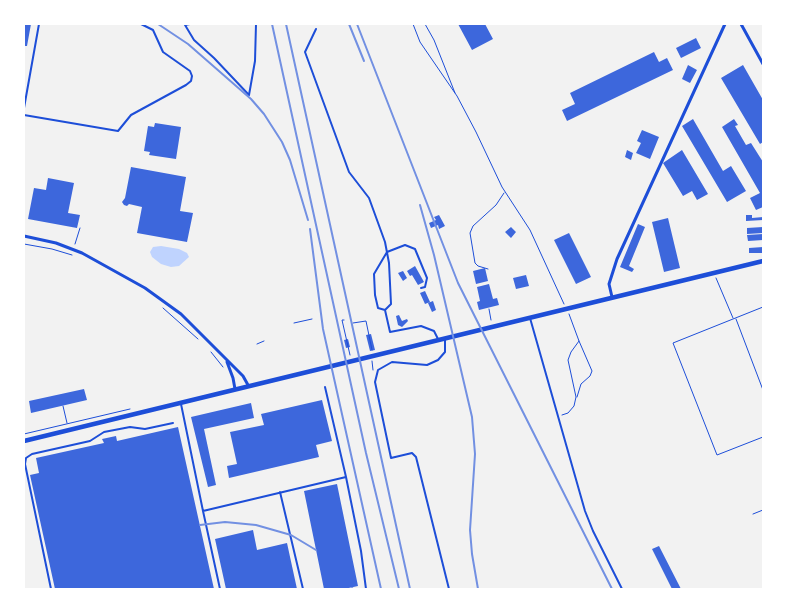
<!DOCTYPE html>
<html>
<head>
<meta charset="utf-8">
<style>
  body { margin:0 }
  #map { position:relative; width:787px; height:613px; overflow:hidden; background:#f2f2f2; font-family:Inter,sans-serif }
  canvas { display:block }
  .frame { position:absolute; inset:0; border:25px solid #fff; pointer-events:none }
</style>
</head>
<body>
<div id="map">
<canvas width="787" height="613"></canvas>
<div class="frame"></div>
</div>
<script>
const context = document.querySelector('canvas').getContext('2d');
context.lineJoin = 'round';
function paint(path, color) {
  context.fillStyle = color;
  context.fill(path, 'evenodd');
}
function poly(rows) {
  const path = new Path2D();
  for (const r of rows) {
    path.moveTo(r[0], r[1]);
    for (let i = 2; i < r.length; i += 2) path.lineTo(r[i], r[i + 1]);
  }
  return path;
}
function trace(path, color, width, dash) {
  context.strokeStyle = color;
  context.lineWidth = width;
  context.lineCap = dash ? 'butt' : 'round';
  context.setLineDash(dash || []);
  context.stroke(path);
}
paint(poly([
  [161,246,179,249,187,253,189,257,179,266,171,267,161,264,152,257,150,252,153,247]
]), '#bfd3fe');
paint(poly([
  [24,24,31,24,27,46,24,46],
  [458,24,485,24,493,39,472,50],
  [696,38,701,48,681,58,676,48],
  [654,52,659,62,667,58,673,70,567,121,562,110,575,104,570,93],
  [688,65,697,70,690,83,682,79],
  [743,65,763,100,763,142,760,144,721,78],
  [693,119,723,171,731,166,746,191,727,202,682,126],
  [734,119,738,125,735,126,746,145,751,143,763,162,763,207,756,210,750,198,760,193,722,127],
  [155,123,181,127,176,159,149,155,150,152,144,151,148,126,154,127],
  [642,130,659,137,650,159,636,153,641,143,637,141],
  [627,150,633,153,631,160,625,157],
  [682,150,708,194,697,200,692,191,683,196,663,163],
  [131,167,186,177,180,211,193,213,187,242,137,233,142,207,129,204,127,206,124,205,122,202,125,198],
  [48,178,74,183,68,213,80,215,77,228,28,219,34,188,46,190],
  [439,215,445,226,439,229,438,225,431,228,429,223,436,220,434,217],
  [746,215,752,215,752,218,763,217,763,220,746,221],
  [668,218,680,268,664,272,652,222],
  [638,224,645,227,629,266,634,269,632,272,620,267],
  [511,227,516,232,511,238,505,232],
  [763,227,763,233,747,234,747,228],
  [569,233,591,277,576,284,554,240],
  [763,234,763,240,748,241,747,235],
  [763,247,763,253,749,253,749,248],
  [415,266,424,282,418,285,412,275,410,276,407,271],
  [485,268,488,281,476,284,473,271],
  [403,271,407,278,403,281,398,273],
  [526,275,529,286,516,289,513,278],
  [489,284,493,299,497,298,499,305,479,310,477,302,480,301,477,287],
  [425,291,430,302,425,304,420,293],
  [433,301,436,310,432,312,428,303],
  [399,315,402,321,407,319,408,321,402,327,398,325,396,316],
  [371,334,375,350,370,351,366,335],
  [348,339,350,347,346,348,344,340],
  [84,389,87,400,31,413,29,401],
  [322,400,332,441,316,445,319,457,229,478,227,466,237,464,230,432,264,425,261,414],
  [251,403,254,418,204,429,216,485,208,487,191,417],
  [178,427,214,589,55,589,30,475,39,473,36,458,104,443,102,439,116,436,117,441],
  [337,484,358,586,344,589,324,589,304,491],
  [253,530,257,550,287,543,297,589,226,589,215,539],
  [659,546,681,589,672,589,652,549]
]), '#3d67dc');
trace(poly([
  [413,24,420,42,457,96,476,132,502,187,530,230,564,304],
  [425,24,434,40,455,93],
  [24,244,52,249,72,255],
  [75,244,80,228],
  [488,269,478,266,475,263,470,233,473,226,496,205,504,193],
  [716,278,733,318],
  [763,307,673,343,717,455,763,437],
  [163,308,198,339],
  [489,309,491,320],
  [736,319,763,390],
  [344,320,342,320,350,355],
  [294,323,312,319],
  [353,323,366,321,372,350],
  [257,344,264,341],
  [211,352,223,367],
  [372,361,373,370],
  [577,397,581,384,590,376,592,371,579,341],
  [63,406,67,423],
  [562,415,568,413,574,406,576,397,568,360,571,352,579,341,569,314],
  [24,434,130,409],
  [753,514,763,510]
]), '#1d4ed8', 1);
trace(poly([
  [190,24,185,25,194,40,214,58,249,95],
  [316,29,305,52,349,172,369,198,385,242,389,263,391,304,385,310],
  [249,95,255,61,256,24],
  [24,108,39,24],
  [24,115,118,131,131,115,186,85,191,81,192,76,190,71,163,52,153,30,141,24],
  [385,310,378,308,375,295,374,274,387,252,405,245,415,249,427,278,425,287,421,288],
  [385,310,390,332,421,326,434,331,438,339],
  [530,318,585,511,593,531,622,589],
  [445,340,445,352,438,360,427,365,392,362,378,370,375,382,391,458,412,453,416,457,449,589],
  [181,404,203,511,346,477,325,387],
  [346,477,361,551,366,589],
  [280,492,303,589],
  [203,511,220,589],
  [51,589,25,464,26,458,32,454,90,441,104,432,130,427,145,429,173,423]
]), '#1d4ed8', 2);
trace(poly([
  [741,24,763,64],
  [24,236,56,243,82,253,145,288,181,314,243,376,248,385],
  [612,297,609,284,617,259,725,24],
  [227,362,233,378,235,389]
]), '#1d4ed8', 3);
trace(poly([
  [24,441,763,261]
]), '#1d4ed8', 4.5);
trace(poly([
  [158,24,188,44,251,99,264,114,282,142,290,160,308,220],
  [272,24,366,453,399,589],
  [286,24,410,589],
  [349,24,364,61],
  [357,24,458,283,612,589],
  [420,205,434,255,472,417,475,454,470,530,472,554,478,589],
  [310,229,323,329,381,589],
  [200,525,225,522,256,525,291,535,316,550],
  [352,588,353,589]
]), '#7290e2', 2);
</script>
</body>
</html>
